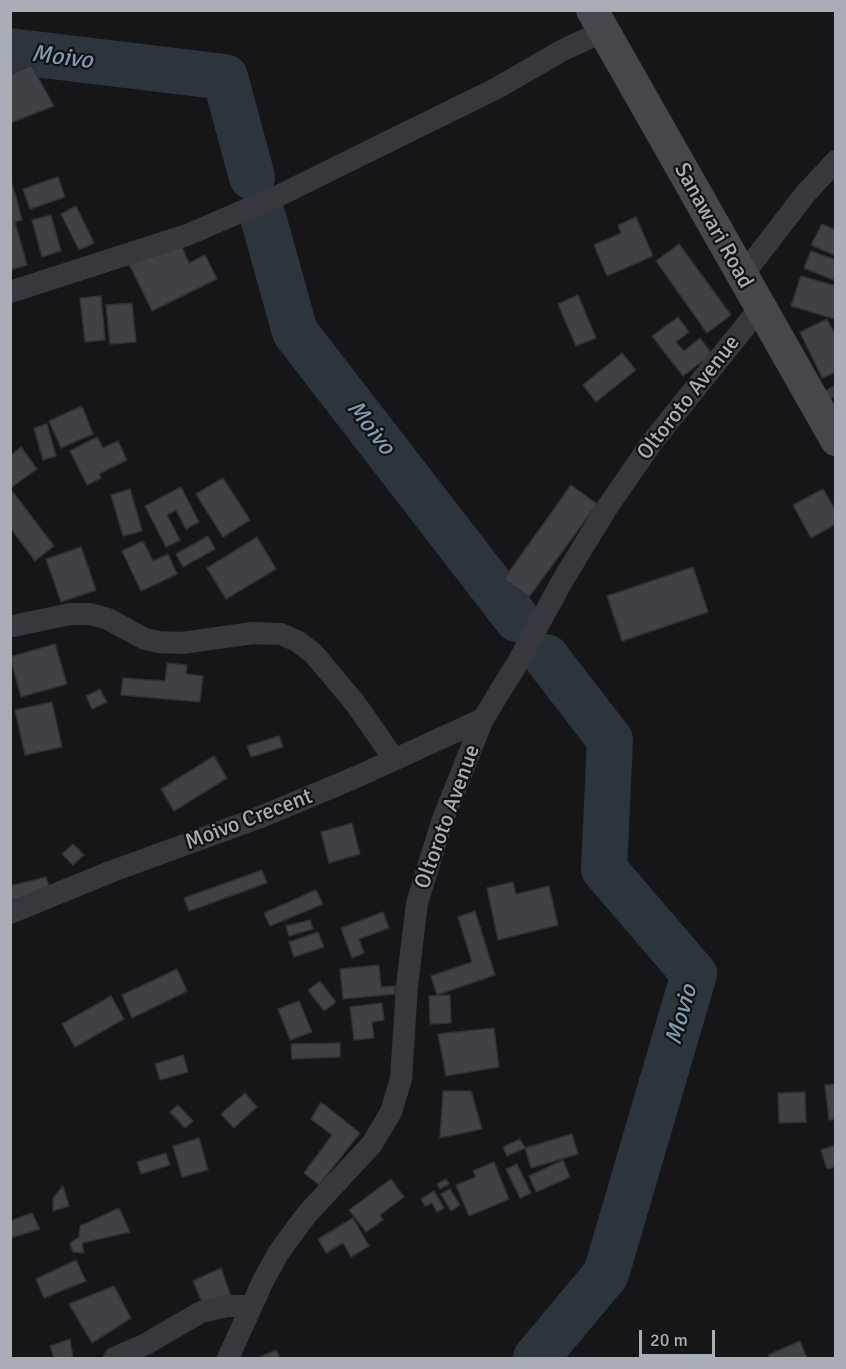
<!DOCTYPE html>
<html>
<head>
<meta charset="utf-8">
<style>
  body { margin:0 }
  #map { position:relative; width:846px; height:1369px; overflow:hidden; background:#161618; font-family:Signika,sans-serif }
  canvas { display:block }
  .frame { position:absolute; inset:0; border:12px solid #a8adb8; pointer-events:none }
  .scale { position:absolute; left:639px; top:1330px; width:76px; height:27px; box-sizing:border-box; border:3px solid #a8adb8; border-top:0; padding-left:8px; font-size:18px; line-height:21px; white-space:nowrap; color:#a8adb8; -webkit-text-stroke:4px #111113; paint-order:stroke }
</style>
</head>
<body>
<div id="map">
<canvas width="846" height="1369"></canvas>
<div class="frame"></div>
<div class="scale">20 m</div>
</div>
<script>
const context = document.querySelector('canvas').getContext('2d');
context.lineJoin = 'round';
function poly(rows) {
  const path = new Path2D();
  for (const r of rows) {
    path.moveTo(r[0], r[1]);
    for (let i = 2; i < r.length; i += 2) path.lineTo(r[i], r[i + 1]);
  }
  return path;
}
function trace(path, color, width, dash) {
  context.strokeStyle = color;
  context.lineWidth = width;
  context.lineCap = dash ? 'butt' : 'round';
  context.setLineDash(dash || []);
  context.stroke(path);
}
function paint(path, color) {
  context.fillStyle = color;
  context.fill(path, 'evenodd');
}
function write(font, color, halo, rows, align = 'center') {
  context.font = font + ' Signika,sans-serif';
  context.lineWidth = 4.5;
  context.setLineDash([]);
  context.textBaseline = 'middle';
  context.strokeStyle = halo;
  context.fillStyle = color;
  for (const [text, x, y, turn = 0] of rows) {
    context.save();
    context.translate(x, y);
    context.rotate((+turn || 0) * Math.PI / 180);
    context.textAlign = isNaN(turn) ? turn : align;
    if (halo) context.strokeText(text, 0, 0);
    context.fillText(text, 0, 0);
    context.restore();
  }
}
trace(poly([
  [10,51,225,77,252,177],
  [263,217,295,332,517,619],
  [536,1358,606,1274,694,974,604,869,610,740,546,657]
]), '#2c353c', 46);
const building = poly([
  [31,65,54,106,10,123,10,75,31,65],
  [58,177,65,197,30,209,23,189,58,177],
  [12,183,22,220,15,222,27,265,10,270,10,184,12,183],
  [76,206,94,243,79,250,61,214,76,206],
  [51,215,61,251,42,257,32,220,51,215],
  [636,217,653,256,607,276,594,245,621,233,618,225,636,217],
  [822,224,836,230,836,256,811,245,822,224],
  [179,240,189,263,205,255,217,279,152,311,129,264,179,240],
  [679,244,731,315,707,333,656,261,679,244],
  [811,251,836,260,836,281,804,268,811,251],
  [801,276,836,286,835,319,791,306,801,276],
  [578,295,596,338,576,346,558,304,578,295],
  [101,296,105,340,85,342,80,298,101,296],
  [132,303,136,342,110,344,106,305,132,303],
  [678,317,689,332,676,342,684,351,700,338,712,354,683,376,652,336,678,317],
  [827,319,836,336,836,372,822,378,800,332,827,319],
  [622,353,636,370,596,402,583,385,622,353],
  [82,406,93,434,61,448,49,421,82,406],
  [47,424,56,456,43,460,34,428,47,424],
  [97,437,103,448,118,441,127,460,99,474,101,478,87,485,70,451,97,437],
  [21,447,37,469,12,487,10,485,10,456,21,447],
  [223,478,250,520,223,537,196,494,223,478],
  [571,485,597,504,529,597,504,579,571,485],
  [181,487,199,522,186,529,176,510,167,515,180,540,166,547,145,506,181,487],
  [130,489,142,531,123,536,111,495,130,489],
  [823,489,836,511,836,524,811,538,793,505,823,489],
  [13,492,54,546,35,561,12,530,10,531,10,494,13,492],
  [208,536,215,549,183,567,176,554,208,536],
  [257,537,276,569,226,599,207,568,257,537],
  [143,541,153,561,168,554,177,574,141,591,122,551,143,541],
  [81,547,96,590,61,602,46,559,81,547],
  [693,567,708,612,622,641,607,596,693,567],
  [55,644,67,684,21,697,10,657,55,644],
  [167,663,187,665,186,674,203,676,200,702,121,695,123,678,165,681,167,663],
  [100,689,107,702,92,709,86,696,100,689],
  [52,702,62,747,25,755,15,710,52,702],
  [279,736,283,747,251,757,247,746,279,736],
  [214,756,227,778,174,811,161,789,214,756],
  [352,823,360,854,329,863,321,832,352,823],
  [73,844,84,855,73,865,62,854,73,844],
  [262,870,267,883,189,911,184,898,262,870],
  [46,877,50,890,10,901,10,886,46,877],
  [513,882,516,894,549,886,558,925,498,940,487,888,513,882],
  [316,890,323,904,270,926,264,913,316,890],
  [475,911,495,975,437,995,431,976,472,962,458,917,475,911],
  [383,912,389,928,359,939,364,953,352,958,341,928,383,912],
  [310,920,313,929,289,936,286,926,310,920],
  [318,932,324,947,294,957,289,942,318,932],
  [379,965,381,987,395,986,395,994,343,999,340,969,379,965],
  [177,969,187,991,132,1018,122,995,177,969],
  [320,981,336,1002,324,1011,308,990,320,981],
  [450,995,451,1023,430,1024,429,996,450,995],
  [111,996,124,1019,75,1047,62,1024,111,996],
  [299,1001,312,1032,290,1040,278,1009,299,1001],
  [382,1003,384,1020,372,1022,374,1038,354,1040,350,1007,382,1003],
  [494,1028,499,1067,446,1076,438,1034,494,1028],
  [340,1043,340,1057,292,1059,291,1044,340,1043],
  [183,1055,188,1072,160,1080,155,1064,183,1055],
  [836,1084,836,1119,829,1120,825,1085,836,1084],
  [443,1091,471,1091,482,1129,440,1138,443,1091],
  [805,1092,806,1122,779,1123,778,1093,805,1092],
  [245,1093,257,1107,234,1128,221,1114,245,1093],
  [321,1102,360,1133,319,1185,304,1173,332,1135,311,1119,321,1102],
  [178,1105,193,1121,185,1128,170,1112,178,1105],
  [572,1134,578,1154,531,1168,525,1148,572,1134],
  [199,1138,208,1170,182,1177,173,1146,199,1138],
  [520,1139,525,1148,507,1156,503,1147,520,1139],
  [836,1145,836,1167,827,1169,821,1150,836,1145],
  [166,1153,170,1165,141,1174,137,1162,166,1153],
  [563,1160,570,1177,536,1192,529,1176,563,1160],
  [494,1162,509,1199,469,1216,456,1185,476,1177,473,1171,494,1162],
  [517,1164,531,1193,520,1198,506,1169,517,1164],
  [391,1179,404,1197,380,1215,383,1220,366,1232,349,1210,391,1179],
  [446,1179,449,1184,440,1189,437,1184,446,1179],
  [63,1186,69,1206,53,1211,53,1198,63,1186],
  [450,1189,460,1205,451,1211,441,1194,450,1189],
  [434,1191,444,1208,437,1212,432,1203,425,1206,421,1199,434,1191],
  [119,1208,130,1232,82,1243,84,1253,73,1252,70,1243,79,1237,80,1226,119,1208],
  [32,1213,40,1229,10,1238,10,1221,32,1213],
  [353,1218,369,1246,351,1257,343,1243,326,1253,318,1239,353,1218],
  [76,1260,86,1281,44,1298,36,1279,76,1260],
  [221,1268,231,1296,204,1307,193,1281,221,1268],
  [114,1286,131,1318,92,1343,69,1304,114,1286],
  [70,1339,73,1358,54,1358,50,1346,70,1339],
  [800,1341,807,1358,770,1358,768,1355,800,1341],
  [276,1350,280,1358,258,1358,276,1350]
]);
paint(building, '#404145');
trace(building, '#303034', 1.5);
trace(poly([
  [817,401,836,390]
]), '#37383d', 10);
trace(poly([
  [742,276,806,193,836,161],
  [10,292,187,235,280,195,497,88,563,50,604,31],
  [13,626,70,614,90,614,108,619,145,639,159,642,182,643,253,633,281,634,297,641,313,653,355,703,394,759],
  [10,913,110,872,258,818,354,778,483,719],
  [114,1358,146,1344,201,1312,227,1306,251,1306],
  [228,1358,263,1281,279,1252,307,1214,372,1144,391,1112,401,1079,407,986,417,903,443,819,483,719,518,662,564,578,608,506,653,441,760,308]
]), '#37383d', 22);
trace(poly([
  [592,10,836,440]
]), '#45474d', 32);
write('22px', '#a8adb8', '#111113', [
  ["Sanawari Road",713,226,61],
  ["Oltoroto Avenue",689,398,-52],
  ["Oltoroto Avenue",448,817,-70],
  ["Moivo Crecent",249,820,-21]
]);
write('italic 24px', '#7f9bb3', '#111113', [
  ["Moivo",62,58,7],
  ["Moivo",370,428,52],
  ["Movio",682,1015,-74]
]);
</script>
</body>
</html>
